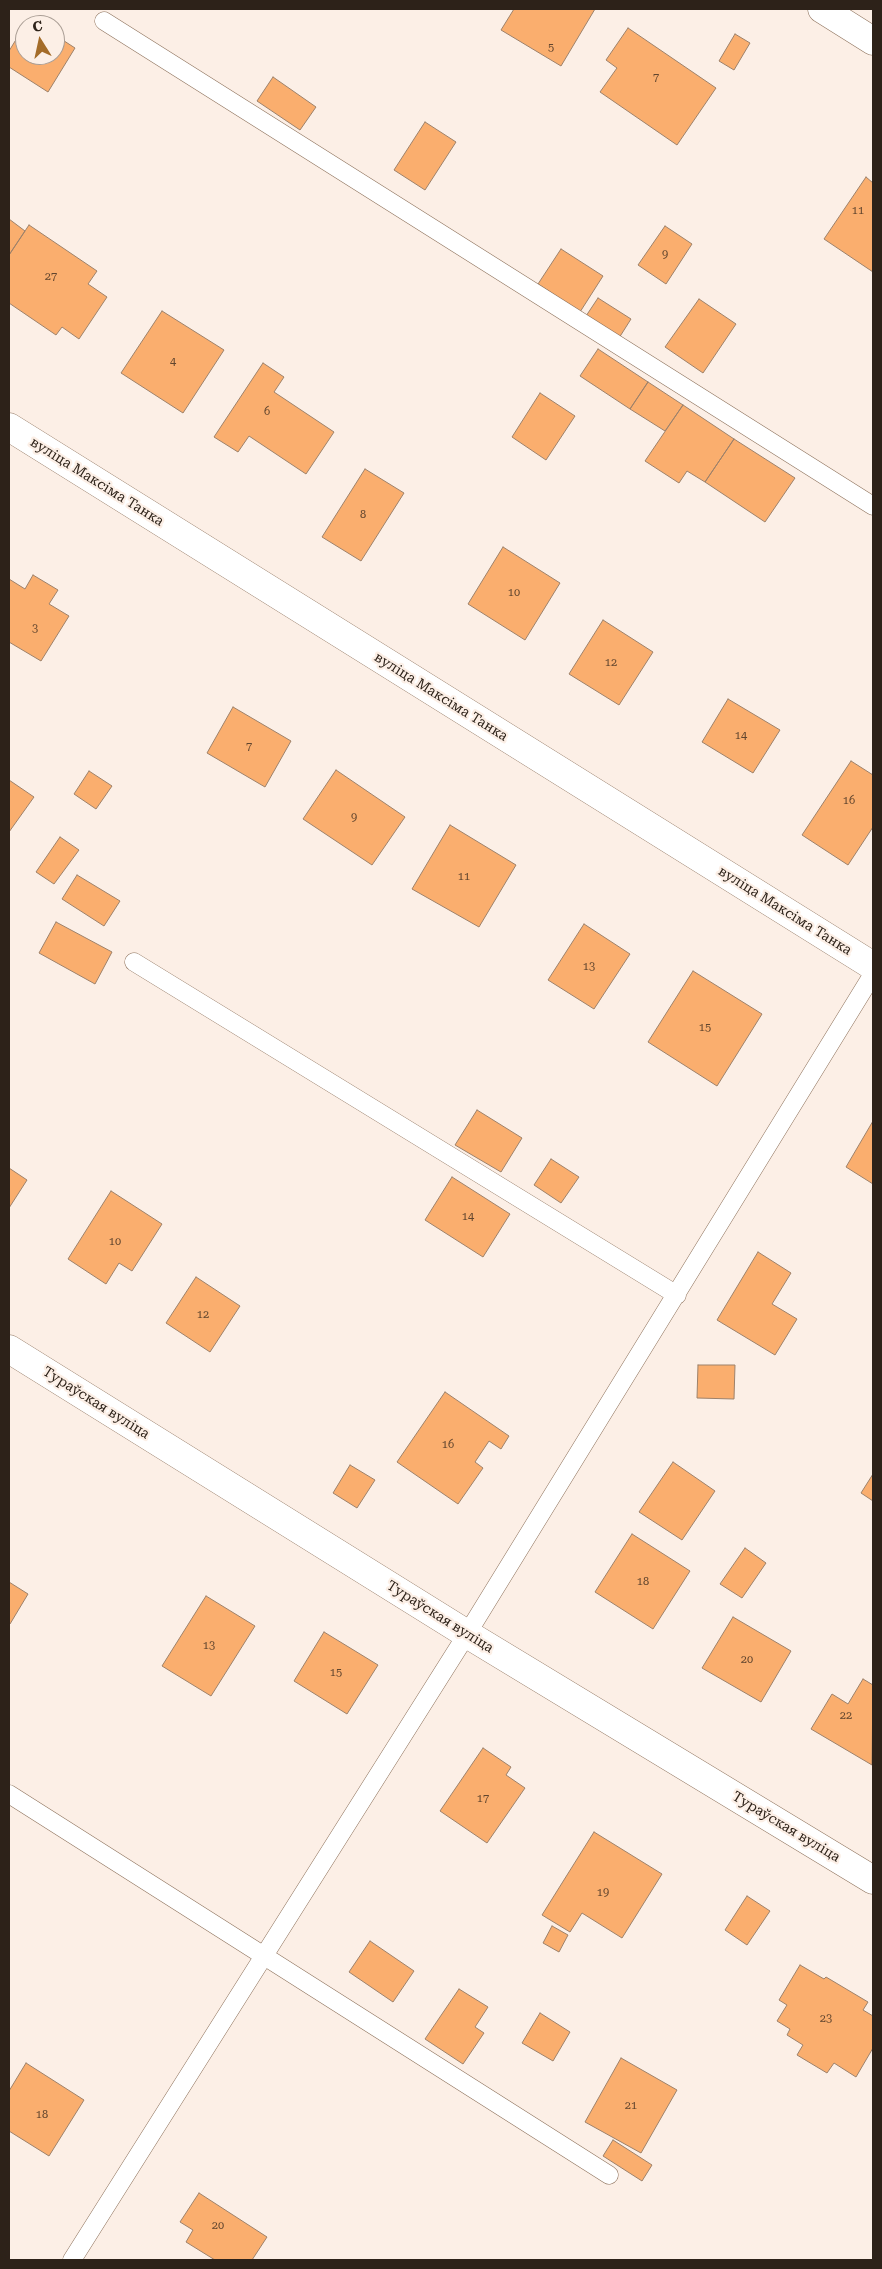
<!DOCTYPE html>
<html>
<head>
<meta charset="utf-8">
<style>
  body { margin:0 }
  #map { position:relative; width:882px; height:2269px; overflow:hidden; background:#fcefe6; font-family:"Roboto Serif",serif }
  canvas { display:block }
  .frame { position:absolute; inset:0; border:10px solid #2d2219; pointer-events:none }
  .north { position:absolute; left:15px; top:15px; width:50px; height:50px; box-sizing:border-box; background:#fcefe6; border:1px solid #a99d94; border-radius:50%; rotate:350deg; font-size:14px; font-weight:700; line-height:20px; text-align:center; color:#2d2219 }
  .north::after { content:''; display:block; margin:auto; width:18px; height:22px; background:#a46c29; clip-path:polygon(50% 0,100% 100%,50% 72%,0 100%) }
</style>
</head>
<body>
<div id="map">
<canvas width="882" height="2269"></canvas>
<div class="frame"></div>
<div class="north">С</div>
</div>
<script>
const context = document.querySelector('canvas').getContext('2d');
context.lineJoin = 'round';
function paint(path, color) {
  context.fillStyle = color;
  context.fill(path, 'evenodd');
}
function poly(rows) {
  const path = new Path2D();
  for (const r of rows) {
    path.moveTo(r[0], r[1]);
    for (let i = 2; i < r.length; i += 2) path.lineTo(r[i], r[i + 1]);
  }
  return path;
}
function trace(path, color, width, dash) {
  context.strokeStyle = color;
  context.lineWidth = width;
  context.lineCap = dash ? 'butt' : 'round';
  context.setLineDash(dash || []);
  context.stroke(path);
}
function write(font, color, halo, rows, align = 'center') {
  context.font = font + ' "Roboto Serif",serif';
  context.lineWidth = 4.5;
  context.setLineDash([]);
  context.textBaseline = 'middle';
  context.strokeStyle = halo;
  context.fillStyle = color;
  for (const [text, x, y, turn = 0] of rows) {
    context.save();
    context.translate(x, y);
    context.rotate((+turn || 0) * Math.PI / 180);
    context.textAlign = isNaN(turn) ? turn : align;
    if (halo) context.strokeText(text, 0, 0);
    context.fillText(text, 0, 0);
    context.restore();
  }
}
const building = poly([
  [514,9,595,9,561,66,501,30,514,9],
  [29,19,39,25,25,25,29,19],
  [25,25,25,55,55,55,55,35,75,48,48,92,9,67,9,51,25,25],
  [628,28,716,88,677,145,600,92,617,68,606,60,628,28],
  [735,34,750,43,734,70,719,61,735,34],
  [273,77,316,107,300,130,257,101,273,77],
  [425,122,456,142,425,190,394,170,425,122],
  [866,177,873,183,873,272,824,239,866,177],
  [9,219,25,231,9,255,9,219],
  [29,225,97,271,88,284,107,297,79,339,62,327,56,335,9,303,9,255,29,225],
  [665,226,692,244,666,284,638,265,665,226],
  [561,249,603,276,580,312,538,284,561,249],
  [598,298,631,319,619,338,586,316,598,298],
  [699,299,736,324,703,373,665,347,699,299],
  [162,311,224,350,183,413,121,373,162,311],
  [598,349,648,382,630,409,580,376,598,349],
  [263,363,284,377,274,392,334,432,306,474,249,436,238,452,214,437,263,363],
  [648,382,683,405,665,431,630,409,648,382],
  [540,393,575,416,546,460,512,437,540,393],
  [683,405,734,439,705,482,687,471,679,483,645,461,683,405],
  [734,439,795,478,765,522,705,482,734,439],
  [365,469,404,493,361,561,322,537,365,469],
  [503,547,560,583,525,640,468,604,503,547],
  [33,575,58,590,49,604,69,616,41,661,9,642,9,579,25,589,33,575],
  [603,620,653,652,619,705,569,674,603,620],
  [728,699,780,730,753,773,702,742,728,699],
  [233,707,291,741,265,787,207,753,233,707],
  [851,761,873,775,873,827,848,865,802,835,851,761],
  [336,770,405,817,372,865,303,819,336,770],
  [89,771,112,786,96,809,74,794,89,771],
  [9,780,34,797,9,832,9,780],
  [450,825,516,865,479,927,412,889,450,825],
  [60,837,79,850,54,884,36,872,60,837],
  [77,875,120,901,104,926,62,899,77,875],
  [56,922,112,952,95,984,39,953,56,922],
  [584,924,630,954,594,1009,548,980,584,924],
  [693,971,762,1014,717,1086,648,1042,693,971],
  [477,1110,522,1138,501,1172,455,1145,477,1110],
  [873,1121,873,1184,846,1167,873,1121],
  [551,1159,579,1177,561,1203,534,1185,551,1159],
  [9,1168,27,1180,9,1208,9,1168],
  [452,1177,510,1214,483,1257,425,1220,452,1177],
  [111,1191,162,1224,132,1271,119,1263,106,1284,68,1259,111,1191],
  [758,1252,791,1273,772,1304,797,1319,775,1355,717,1320,758,1252],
  [196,1277,240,1306,210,1352,166,1323,196,1277],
  [698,1365,735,1365,734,1399,697,1398,698,1365],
  [445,1392,509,1436,501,1449,489,1441,475,1462,483,1468,458,1504,397,1462,445,1392],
  [673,1462,715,1491,682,1540,639,1512,673,1462],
  [350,1465,375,1480,357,1508,333,1493,350,1465],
  [873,1474,873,1501,861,1493,873,1474],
  [632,1534,690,1571,653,1629,595,1592,632,1534],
  [745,1548,766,1563,742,1598,720,1584,745,1548],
  [9,1582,28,1594,10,1624,9,1624,9,1582],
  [206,1596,255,1626,211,1696,162,1666,206,1596],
  [733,1617,791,1651,761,1702,702,1668,733,1617],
  [324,1632,378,1665,347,1714,294,1681,324,1632],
  [863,1679,873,1685,872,1765,811,1729,832,1694,848,1704,863,1679],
  [483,1748,511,1767,506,1775,525,1788,487,1843,440,1811,483,1748],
  [594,1832,662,1874,622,1938,582,1913,570,1932,542,1915,594,1832],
  [747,1896,770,1911,747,1945,725,1930,747,1896],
  [552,1926,568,1935,559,1952,543,1943,552,1926],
  [370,1941,414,1971,393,2002,349,1972,370,1941],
  [800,1965,824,1979,826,1977,868,2002,863,2010,873,2016,873,2048,856,2077,834,2063,827,2073,797,2055,803,2045,787,2035,790,2029,777,2021,787,2005,779,2000,800,1965],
  [459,1989,488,2007,475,2027,484,2033,463,2064,425,2039,459,1989],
  [540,2013,570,2032,553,2061,522,2043,540,2013],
  [621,2058,677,2090,641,2153,585,2122,621,2058],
  [26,2063,84,2100,49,2156,9,2131,9,2091,26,2063],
  [613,2140,652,2165,642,2181,603,2156,613,2140],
  [199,2193,267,2237,252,2260,215,2260,186,2242,193,2230,180,2222,199,2193]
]);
paint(building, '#faae6e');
trace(building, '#9d816a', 1);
const lane = poly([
  [104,21,873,506],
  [134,962,677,1295],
  [9,1794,609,2175],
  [72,2260,467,1634,873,974]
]);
const street = poly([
  [822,9,873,41],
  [9,427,873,966],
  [9,1349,467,1634,873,1880]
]);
trace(lane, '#8c705a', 19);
trace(street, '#8c705a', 29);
trace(lane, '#fff', 18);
trace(street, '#fff', 28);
write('11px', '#60452e', null, [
  ["5",551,48],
  ["7",656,78],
  ["11",858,211],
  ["9",665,255],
  ["27",51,277],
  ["4",173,362],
  ["6",267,412],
  ["8",363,515],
  ["10",514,593],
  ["3",35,629],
  ["12",611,663],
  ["14",741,736],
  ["7",249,747],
  ["16",849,801],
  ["9",354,818],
  ["11",464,877],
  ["13",589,967],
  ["15",705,1028],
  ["14",468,1217],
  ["10",115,1242],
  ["12",203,1315],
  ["16",448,1445],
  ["18",643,1582],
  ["13",209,1646],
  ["20",747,1660],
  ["15",336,1673],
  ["22",846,1716],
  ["17",483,1799],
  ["19",603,1893],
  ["23",826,2019],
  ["21",631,2106],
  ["18",42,2115],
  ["20",218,2226]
]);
write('14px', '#2d2219', '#fcefe6', [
  ["вуліца Максіма Танка",97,482,32],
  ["вуліца Максіма Танка",441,697,32],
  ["вуліца Максіма Танка",785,911,32],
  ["Тураўская вуліца",96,1403,32],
  ["Тураўская вуліца",440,1617,32],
  ["Тураўская вуліца",786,1827,31]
]);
</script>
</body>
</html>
